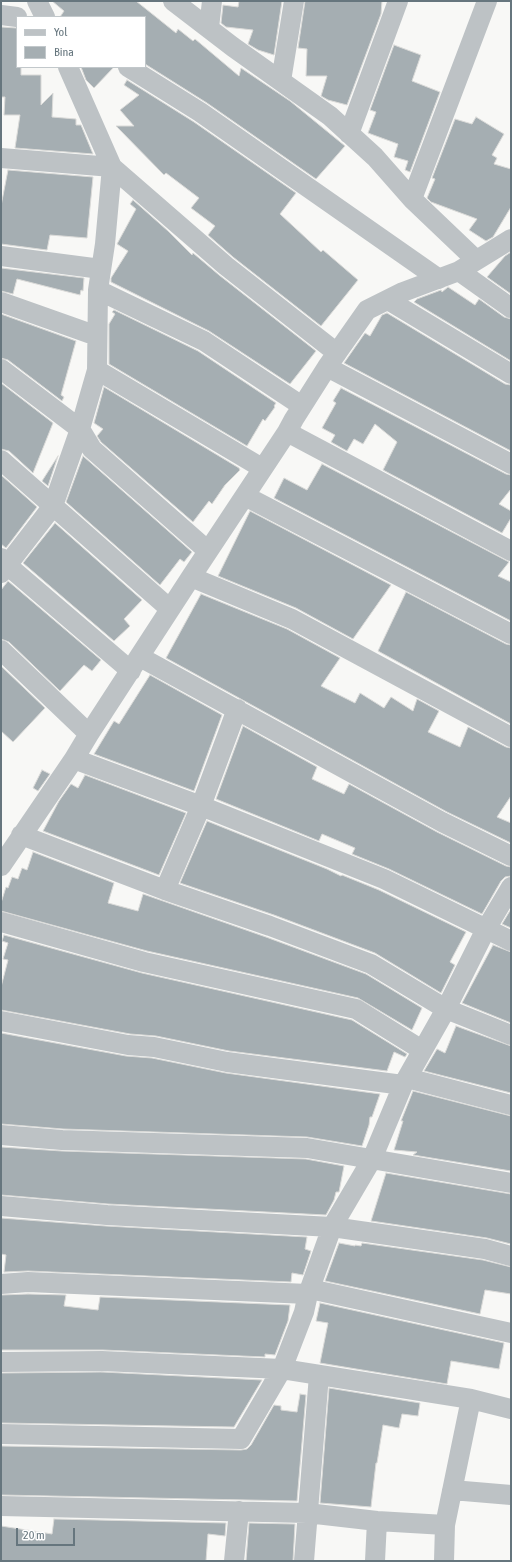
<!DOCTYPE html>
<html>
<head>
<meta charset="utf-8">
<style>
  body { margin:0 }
  #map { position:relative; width:512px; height:1562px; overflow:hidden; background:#f8f8f6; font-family:"Asap Condensed",sans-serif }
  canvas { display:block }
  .frame { position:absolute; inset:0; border:2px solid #66767e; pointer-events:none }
  .legend { position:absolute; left:16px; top:16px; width:130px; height:52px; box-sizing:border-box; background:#fff; border:1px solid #c2c8cb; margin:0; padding:5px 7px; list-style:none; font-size:12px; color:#66767e }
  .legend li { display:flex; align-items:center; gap:8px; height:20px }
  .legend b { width:20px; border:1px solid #c2c8cb }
  .scale { position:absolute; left:16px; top:1528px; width:59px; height:18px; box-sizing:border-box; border:2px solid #66767e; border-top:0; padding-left:5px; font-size:12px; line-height:14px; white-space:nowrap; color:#66767e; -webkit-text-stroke:3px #fff; paint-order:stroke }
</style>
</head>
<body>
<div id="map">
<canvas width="512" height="1562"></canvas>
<div class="frame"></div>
<ul class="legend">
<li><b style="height:5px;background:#bdc2c5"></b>Yol</li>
<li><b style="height:11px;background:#a5aeb2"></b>Bina</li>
</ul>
<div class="scale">20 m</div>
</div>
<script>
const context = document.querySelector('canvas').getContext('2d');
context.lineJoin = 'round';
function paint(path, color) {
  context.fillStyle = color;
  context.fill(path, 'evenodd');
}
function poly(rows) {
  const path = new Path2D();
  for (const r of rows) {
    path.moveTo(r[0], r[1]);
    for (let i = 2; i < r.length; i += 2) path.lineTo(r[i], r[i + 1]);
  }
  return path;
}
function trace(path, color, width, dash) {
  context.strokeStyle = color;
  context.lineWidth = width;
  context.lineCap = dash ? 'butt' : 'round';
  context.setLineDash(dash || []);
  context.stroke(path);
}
const building = poly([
  [52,1,136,1,176,33,178,29,193,41,195,39,239,76,241,68,290,101,345,146,316,179,207,103,145,64,145,17,60,17,64,11,52,1],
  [239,1,282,1,274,55,258,50,248,44,253,30,226,27,221,23,223,5,238,7,239,1],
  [305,1,382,1,381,14,347,105,328,100,321,96,327,76,306,76,307,49,298,48,305,1],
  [1,27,17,28,17,67,21,67,21,75,41,75,41,105,53,93,52,117,76,119,76,125,81,125,93,154,15,148,20,115,4,115,5,97,1,97,1,27],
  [394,45,421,55,412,81,440,92,410,172,405,170,408,161,394,157,398,144,368,133,376,112,370,110,394,45],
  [81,67,114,67,94,88,86,80,81,67],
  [127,80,194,122,296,193,280,214,321,252,323,250,358,280,321,326,233,257,208,235,215,226,191,208,199,198,166,173,164,175,116,126,134,126,120,110,139,95,124,85,127,80],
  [476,117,504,134,492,155,497,158,494,164,511,169,511,207,493,237,486,241,469,230,477,219,431,202,427,198,435,179,432,178,455,119,472,124,476,117],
  [8,170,93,177,87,238,50,235,47,250,1,244,1,206,8,170],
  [133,200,168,231,192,255,193,253,219,275,316,351,290,384,209,331,111,282,111,278,128,251,117,244,136,209,130,204,133,200],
  [511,252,511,294,487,277,505,256,511,252],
  [1,268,84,278,83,291,81,290,80,295,17,279,13,294,1,291,1,268],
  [448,287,475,305,479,299,504,317,511,319,511,361,414,302,417,299,441,290,442,292,448,287],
  [114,310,198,351,276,403,274,406,275,407,265,421,263,419,247,446,109,364,109,324,115,314,112,312,114,310],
  [387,313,505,384,511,385,511,451,344,363,365,333,370,336,382,315,387,313],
  [1,314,76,341,61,395,64,397,62,401,8,360,1,358,1,314],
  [1,383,53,423,33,473,9,451,1,449,1,383],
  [104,387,239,468,240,470,225,485,212,504,209,501,193,522,101,442,97,436,103,429,94,423,104,387],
  [341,388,506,474,511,475,511,489,499,504,511,511,511,518,502,533,383,470,397,442,375,424,363,444,354,439,347,451,331,442,335,435,322,428,336,403,333,401,341,388],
  [58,456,48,486,42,481,58,456],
  [83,456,192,552,184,562,180,559,160,585,66,502,83,456],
  [322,464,509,562,498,576,511,582,511,621,274,498,284,478,307,490,322,464],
  [1,475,37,507,6,548,1,544,1,475],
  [250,511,391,585,353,639,296,608,218,576,250,511],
  [55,523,142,600,124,619,130,626,114,641,23,563,55,523],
  [8,581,101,660,92,671,84,665,60,691,9,642,1,639,1,590,8,581],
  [406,592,506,644,511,645,511,724,378,651,406,592],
  [201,594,287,629,340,658,321,686,355,703,360,693,384,708,391,697,413,711,417,699,439,711,428,732,460,747,468,727,506,747,511,748,511,796,497,817,511,823,511,843,447,812,166,658,201,594],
  [1,666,45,708,13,742,1,731,1,666],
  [150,675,222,715,194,791,94,754,114,721,119,724,150,675],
  [243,726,317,767,312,779,344,794,349,784,437,832,506,866,511,867,511,876,505,877,501,881,482,914,389,869,352,854,355,848,322,834,319,841,216,799,243,726],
  [42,770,50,774,38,791,33,788,42,770],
  [85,775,186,813,159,875,43,831,59,801,71,784,78,788,85,775],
  [207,821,327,869,341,876,342,875,379,890,466,932,450,962,455,965,441,993,375,953,274,915,180,883,207,821],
  [33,852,114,883,108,903,138,911,143,894,266,937,366,974,422,1008,412,1030,358,998,147,951,1,911,1,903,6,887,8,888,12,877,18,879,22,868,27,870,33,852],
  [511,909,511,928,502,924,511,909],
  [4,935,142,973,352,1020,407,1054,405,1057,394,1052,387,1071,229,1051,156,1036,130,1034,1,1010,1,987,8,960,3,959,8,943,2,941,4,935],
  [493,945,511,952,511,1023,462,1003,493,945],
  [456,1026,511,1046,511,1093,424,1071,437,1049,445,1053,456,1026],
  [1,1033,126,1056,152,1058,226,1073,380,1094,372,1117,370,1117,369,1125,362,1146,307,1137,63,1129,1,1124,1,1033],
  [413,1091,511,1116,511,1171,413,1155,417,1152,394,1150,403,1121,401,1121,413,1091],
  [1,1147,62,1151,306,1159,344,1166,339,1192,336,1192,334,1200,326,1215,108,1204,1,1195,1,1147],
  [386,1173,511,1194,511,1244,487,1238,371,1221,386,1173],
  [1,1218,106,1226,307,1237,305,1249,311,1251,303,1275,292,1273,291,1282,28,1271,4,1272,6,1255,1,1254,1,1218],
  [339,1243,355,1246,355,1245,361,1246,362,1243,483,1260,511,1267,511,1294,485,1290,480,1314,325,1281,339,1243],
  [28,1294,66,1295,64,1306,98,1310,100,1297,290,1305,288,1321,275,1355,265,1354,265,1357,103,1350,1,1350,1,1295,28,1294],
  [320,1303,504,1343,499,1369,451,1361,447,1384,320,1363,328,1323,316,1321,320,1303],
  [102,1372,262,1380,234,1427,1,1423,1,1373,102,1372],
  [329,1388,420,1403,418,1416,402,1414,399,1428,383,1425,377,1463,376,1463,371,1507,320,1503,329,1388],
  [300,1394,306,1395,297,1501,1,1495,1,1446,241,1450,247,1449,251,1445,274,1405,281,1406,281,1410,297,1412,300,1394],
  [54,1519,226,1523,225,1536,208,1534,206,1561,1,1561,1,1526,52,1534,54,1519],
  [249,1523,295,1524,293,1561,246,1561,249,1523]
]);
paint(building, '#a5aeb2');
trace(building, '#dadad8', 1);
trace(poly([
  [37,1,45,17],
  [173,1,233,47,330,116,375,157,412,199,476,260],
  [1,15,17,17],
  [209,28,212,1],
  [128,67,200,112,439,279],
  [281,81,294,1],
  [349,134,398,1],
  [1,158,112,167,226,266,337,353],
  [412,199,487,1],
  [1,256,101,269],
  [459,271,511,308],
  [98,290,204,341,302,406],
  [388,300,511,374],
  [1,302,97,336],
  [327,367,511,464],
  [1,369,80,429,92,449,208,551],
  [97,370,262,468],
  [287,432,511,551],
  [1,460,170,609],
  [245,496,511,634],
  [1,558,7,565,131,671],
  [1,573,53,506,80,429,97,370,98,290,105,244,112,167,68,67],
  [191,577,292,619,511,737],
  [1,650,89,734],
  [140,657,442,822,511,856],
  [74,759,201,806,384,879,511,941],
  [21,835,165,890,270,926,371,964,446,1009,511,1035],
  [1,866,74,759,89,734,191,577,287,432,294,419,327,367,367,310,403,292,459,271,511,239],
  [165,890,201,806,237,709],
  [1,922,144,962,356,1009,422,1050],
  [1,1021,128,1045,154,1047,227,1062,403,1085],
  [407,1078,511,1105],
  [1,1135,62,1140,307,1148,511,1183],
  [1,1206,107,1215,332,1227,485,1249,511,1256],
  [1,1284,28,1282,308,1294],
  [310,1289,511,1333],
  [1,1362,102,1361,282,1369,471,1399,511,1409],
  [1,1434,241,1439,282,1369,304,1312,308,1294,332,1227,372,1159,403,1085,446,1009,486,929,511,887],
  [452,1490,511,1495],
  [1,1506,307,1513,377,1521,445,1525],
  [234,1561,239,1511],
  [304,1561,319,1375],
  [375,1561,377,1521],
  [444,1561,445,1525,471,1399]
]), '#bdc2c5', 20);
</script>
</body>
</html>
